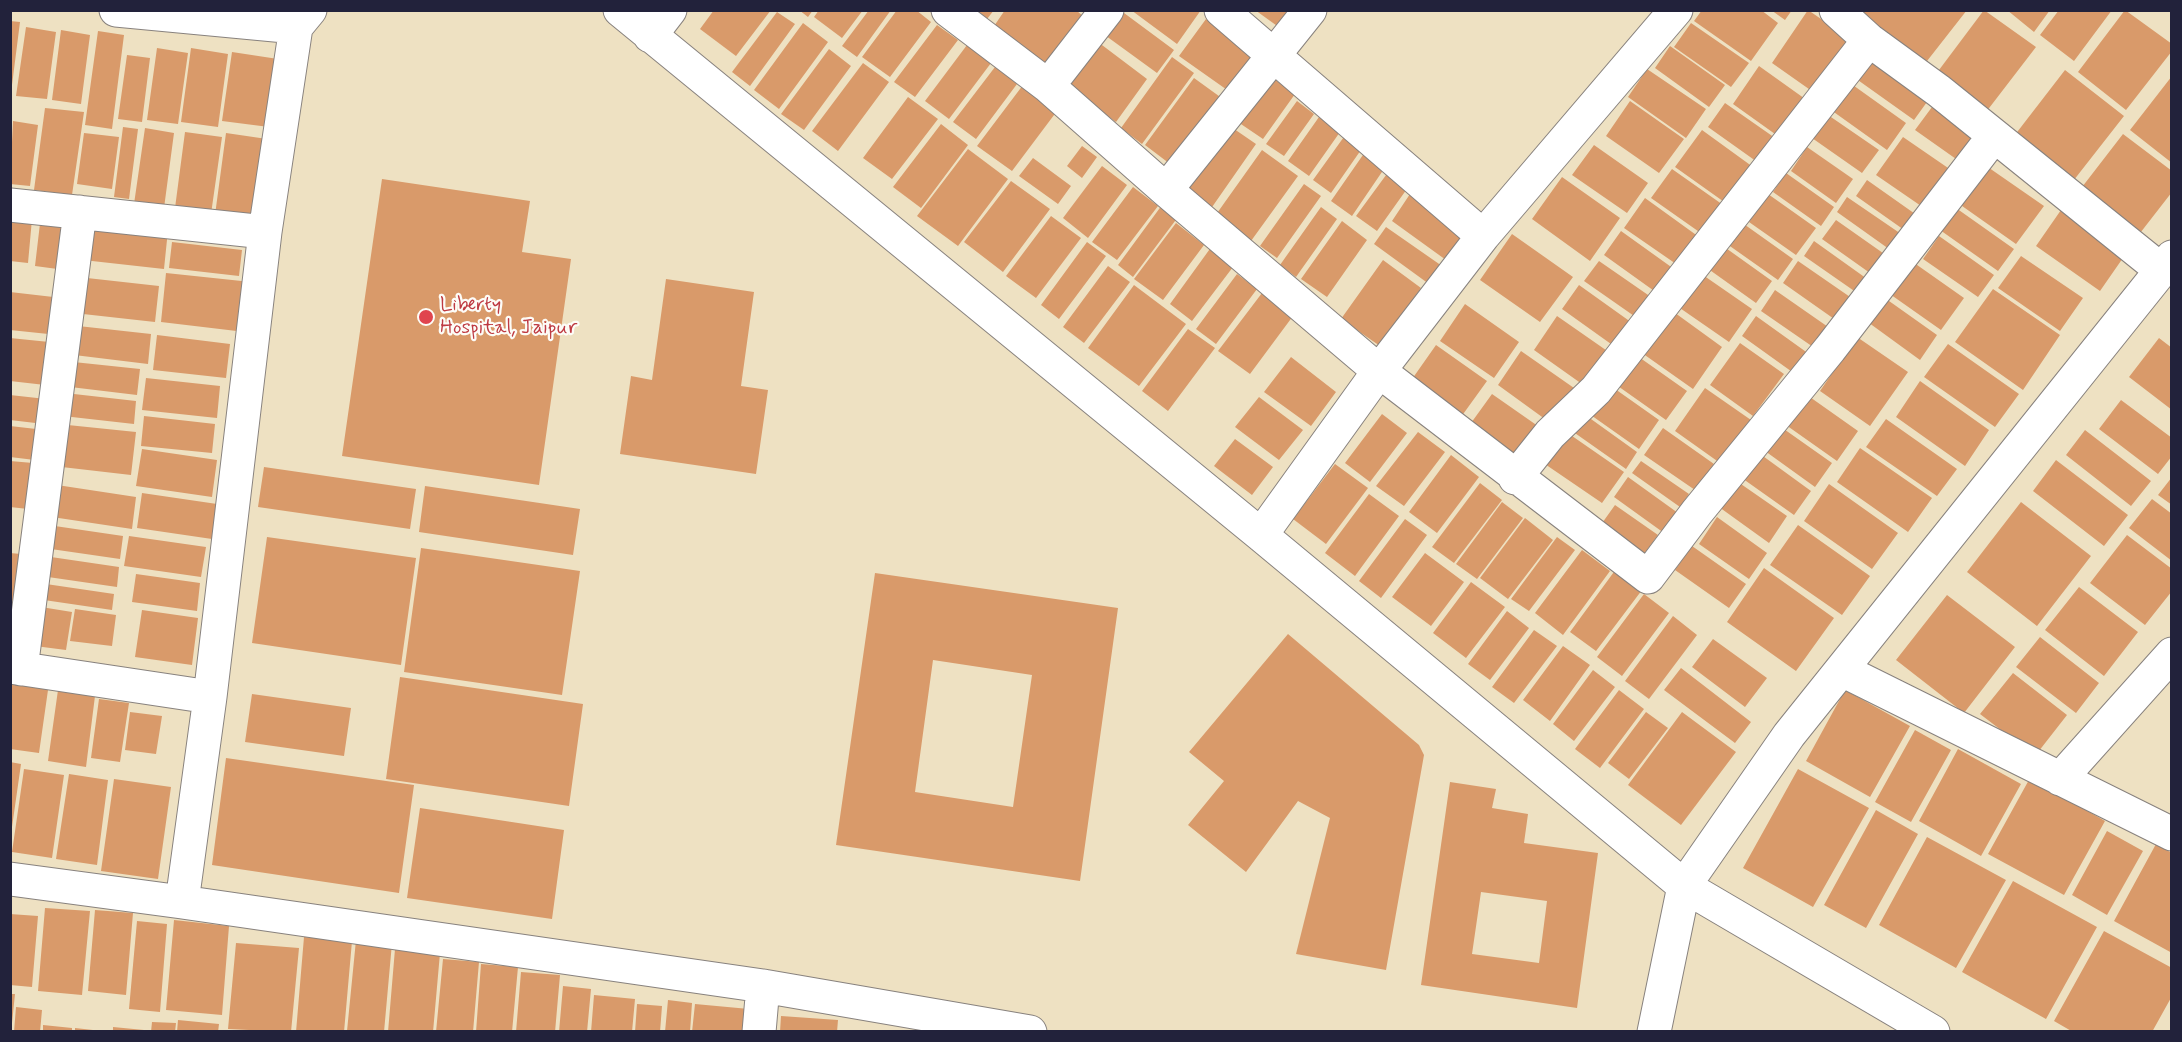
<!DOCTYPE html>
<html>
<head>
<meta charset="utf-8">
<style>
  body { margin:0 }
  #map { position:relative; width:2182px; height:1042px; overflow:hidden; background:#eee1c2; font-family:Mynerve,sans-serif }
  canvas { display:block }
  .frame { position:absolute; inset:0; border:12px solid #22223b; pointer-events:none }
</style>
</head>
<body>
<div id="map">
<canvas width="2182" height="1042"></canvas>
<div class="frame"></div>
</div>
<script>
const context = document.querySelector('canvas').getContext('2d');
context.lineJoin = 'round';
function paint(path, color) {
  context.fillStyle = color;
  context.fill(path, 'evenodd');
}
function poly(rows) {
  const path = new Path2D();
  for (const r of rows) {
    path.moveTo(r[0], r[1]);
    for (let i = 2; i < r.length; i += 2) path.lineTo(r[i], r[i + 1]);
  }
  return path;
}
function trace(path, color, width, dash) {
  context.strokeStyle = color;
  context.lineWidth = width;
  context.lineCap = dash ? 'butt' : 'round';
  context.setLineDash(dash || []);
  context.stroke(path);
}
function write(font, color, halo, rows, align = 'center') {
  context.font = font + ' Mynerve,sans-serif';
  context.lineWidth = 4.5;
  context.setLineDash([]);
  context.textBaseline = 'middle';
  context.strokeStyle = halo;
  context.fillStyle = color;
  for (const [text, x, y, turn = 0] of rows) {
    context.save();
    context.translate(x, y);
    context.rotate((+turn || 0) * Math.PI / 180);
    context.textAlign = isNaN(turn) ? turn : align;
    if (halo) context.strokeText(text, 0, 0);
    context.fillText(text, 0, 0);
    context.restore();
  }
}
paint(poly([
  [714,10,771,10,736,56,700,29],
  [799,10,813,10,808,17],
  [819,10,863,10,842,38,814,17],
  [869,10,891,10,857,57,842,46],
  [897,10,916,10,931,22,890,77,862,57],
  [967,10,994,10,984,23],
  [1005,10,1076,10,1085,18,1046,73,990,32],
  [1120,10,1174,50,1157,73,1102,33],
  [1131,10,1201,10,1177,44],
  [1255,10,1292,10,1280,28],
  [1702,10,1761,10,1778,23,1751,61,1694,21],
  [1771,10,1792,10,1785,20],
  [1808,10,1853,41,1816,94,1772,63],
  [1858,10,1967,10,1920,70],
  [1984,10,2036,47,1983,116,1933,78],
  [2007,10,2050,10,2034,32],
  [2059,10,2112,10,2074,61,2040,35],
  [2125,10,2172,44,2172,51,2126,110,2078,72],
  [777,12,795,24,750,86,732,72],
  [1206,19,1256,56,1230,92,1179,56],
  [10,21,20,22,12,85,10,85],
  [803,23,828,42,779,109,754,90],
  [1691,23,1749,63,1731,87,1674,47],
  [937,25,958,40,915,97,894,82],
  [26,27,56,32,47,99,16,96],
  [61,30,90,35,81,104,52,100],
  [98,31,124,35,112,129,85,125],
  [1094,39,1147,79,1116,122,1062,83],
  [967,45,991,63,949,119,925,101],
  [1670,46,1725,85,1709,107,1655,68],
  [157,48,188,53,178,124,147,120],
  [191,48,228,54,218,127,181,122],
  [829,49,851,66,804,130,781,114],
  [232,52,278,59,269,127,222,121],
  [1872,53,1932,95,1914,120,1855,78],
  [127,55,150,58,142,122,118,119],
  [1172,57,1194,73,1142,144,1121,128],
  [863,63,889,82,838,151,812,131],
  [1759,66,1808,101,1782,139,1733,104],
  [995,67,1017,84,976,139,953,122],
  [1647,69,1706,109,1686,138,1628,97],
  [2065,70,2124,116,2070,185,2011,140],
  [1267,74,1295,94,1263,139,1235,120],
  [2172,76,2172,163,2130,130],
  [1194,78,1223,99,1174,167,1145,145],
  [1850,83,1906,123,1887,150,1831,110],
  [1023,85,1057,111,1012,171,977,146],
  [908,97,938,119,892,179,863,158],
  [1297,101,1314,114,1284,156,1266,144],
  [1630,101,1684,139,1659,173,1606,136],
  [1725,103,1778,140,1760,164,1708,127],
  [1935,103,1985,139,1966,166,1915,130],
  [45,108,84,112,72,195,34,190],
  [1828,115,1879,150,1862,173,1812,138],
  [1319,117,1340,132,1309,176,1288,161],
  [13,121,38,125,30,186,10,184],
  [1224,122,1256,144,1210,210,1178,188],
  [941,124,968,145,921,208,893,187],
  [123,127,138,129,129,199,114,197],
  [145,128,174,133,164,208,134,204],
  [1702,130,1753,167,1727,204,1675,167],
  [185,132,222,137,211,214,175,208],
  [84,133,119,137,112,189,77,184],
  [226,133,267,139,256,221,215,215],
  [1346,134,1363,147,1331,193,1313,180],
  [2123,134,2172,171,2172,192,2137,237,2079,191],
  [1903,137,1951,170,1924,208,1876,175],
  [1594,145,1648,183,1627,213,1572,175],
  [1082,146,1097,157,1082,178,1067,166],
  [1807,147,1853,179,1836,203,1791,171],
  [968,149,1008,179,958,246,917,216],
  [1262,150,1298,176,1251,241,1215,216],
  [1365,152,1386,166,1352,216,1331,201],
  [1033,158,1071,186,1058,204,1019,176],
  [1982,163,2044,206,2016,244,1955,201],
  [1102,166,1127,185,1088,238,1063,218],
  [1672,169,1726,207,1705,236,1651,198],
  [1389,171,1409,186,1377,231,1356,216],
  [1786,173,1834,207,1821,226,1773,192],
  [1562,177,1620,218,1590,261,1532,219],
  [382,179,530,201,522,252,571,259,539,485,342,456],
  [1867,180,1918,216,1907,232,1856,196],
  [1011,181,1050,209,1003,272,964,242],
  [1304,184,1321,196,1277,258,1260,246],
  [1133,187,1158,206,1117,260,1092,242],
  [1410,194,1466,233,1446,260,1392,221],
  [1768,194,1816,228,1796,255,1749,222],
  [1847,197,1907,238,1896,254,1837,212],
  [1645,198,1699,237,1679,266,1624,228],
  [1162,205,1178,217,1133,277,1118,265],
  [1321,207,1337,219,1296,277,1280,265],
  [1956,208,2014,249,1998,271,1940,230],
  [2061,210,2125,255,2100,291,2036,246],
  [41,215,70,218,65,270,35,266],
  [10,216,32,219,28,263,10,261],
  [1051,216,1081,238,1036,298,1006,276],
  [1836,220,1890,258,1877,278,1822,239],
  [87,221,168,230,164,269,83,260],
  [1342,221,1367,240,1327,297,1301,279],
  [1741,222,1793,259,1778,280,1727,244],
  [1176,223,1204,245,1163,300,1134,279],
  [1386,227,1442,266,1429,284,1374,244],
  [1621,231,1674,269,1657,293,1604,255],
  [1512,234,1573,277,1540,322,1480,280],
  [1939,236,1994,275,1978,297,1923,259],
  [1814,241,1870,281,1860,295,1804,256],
  [172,242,242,250,239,276,169,268],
  [1087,242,1106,256,1059,319,1041,305],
  [1212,246,1236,263,1192,321,1170,304],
  [1723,246,1772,281,1756,303,1707,268],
  [2021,256,2083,298,2060,331,1998,288],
  [1383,260,1421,288,1380,346,1341,319],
  [1910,260,1964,298,1941,330,1887,292],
  [1599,261,1651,297,1637,318,1584,281],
  [1798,261,1853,299,1837,321,1783,283],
  [1108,266,1130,282,1084,343,1063,327],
  [166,273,251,282,245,332,161,322],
  [1700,273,1752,309,1729,342,1677,306],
  [1237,274,1257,289,1216,344,1196,329],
  [78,277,159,286,155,322,74,313],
  [666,279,754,292,741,386,768,390,756,474,620,454,631,376,652,380],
  [1134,285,1186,324,1139,386,1088,348],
  [1579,285,1635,325,1618,349,1562,309],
  [1993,289,2060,335,2023,390,1955,342],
  [1775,290,1831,329,1816,349,1761,311],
  [10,292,62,298,58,335,10,330],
  [1262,293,1293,316,1250,374,1218,351],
  [1882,296,1937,335,1920,360,1865,320],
  [1465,304,1519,342,1494,378,1440,341],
  [1671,310,1722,347,1693,389,1642,353],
  [1557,316,1613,355,1589,389,1534,350],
  [1756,316,1809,354,1795,374,1742,336],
  [69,325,151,334,148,364,66,354],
  [1188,329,1215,348,1168,411,1142,391],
  [157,335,230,344,226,378,153,370],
  [1857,337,1908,372,1870,426,1820,391],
  [10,338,59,343,54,386,10,381],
  [2159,338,2172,348,2172,410,2129,377],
  [1740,343,1784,374,1753,416,1710,385],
  [1948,344,2019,394,1995,427,1924,377],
  [1436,345,1487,381,1461,417,1410,382],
  [1521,351,1574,388,1549,422,1498,385],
  [1636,355,1687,391,1666,420,1615,384],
  [1291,357,1336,392,1311,426,1264,392],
  [64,361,140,369,137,395,62,386],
  [146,378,220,386,217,418,142,410],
  [1920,381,1989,430,1965,466,1896,417],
  [1608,384,1659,420,1639,449,1588,413],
  [1705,388,1751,420,1720,463,1675,431],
  [65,393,136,401,134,424,63,416],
  [1492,394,1545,431,1519,467,1466,430],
  [10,395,46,399,44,424,10,420],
  [1807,395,1858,431,1837,461,1786,425],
  [1259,397,1303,430,1279,460,1235,427],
  [2121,400,2172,438,2172,456,2158,474,2099,429],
  [1382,414,1407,433,1370,482,1345,463],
  [1584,414,1637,452,1626,469,1572,431],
  [144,416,215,424,212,453,141,446],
  [1886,419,1957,469,1937,496,1866,447],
  [58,424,136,432,131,475,53,466],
  [10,426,45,430,43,461,10,457],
  [1781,427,1832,463,1815,487,1765,451],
  [1663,428,1714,464,1695,490,1644,455],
  [1562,429,1624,472,1602,503,1539,460],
  [2085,430,2151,481,2131,506,2066,455],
  [1418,432,1445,452,1404,506,1376,486],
  [1235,439,1273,467,1252,495,1214,466],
  [1860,448,1932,498,1908,532,1837,482],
  [142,449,217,460,212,497,136,486],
  [1756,451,1811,491,1794,515,1739,476],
  [1451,455,1479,477,1437,533,1409,512],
  [2056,460,2128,515,2104,546,2033,491],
  [10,461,33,463,28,509,10,507],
  [1641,461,1689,494,1680,507,1632,473],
  [1335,464,1368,488,1326,544,1293,519],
  [264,467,416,489,410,529,258,507],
  [1628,477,1678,513,1664,533,1614,497],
  [2172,477,2172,505,2158,495],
  [1738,482,1787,516,1769,543,1719,507],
  [1480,483,1502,500,1454,563,1432,547],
  [1829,484,1898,533,1872,569,1804,521],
  [57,485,136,497,132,529,52,517],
  [425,486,580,509,573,555,419,532],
  [142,493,217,504,212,539,137,528],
  [1369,494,1399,516,1355,576,1325,553],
  [2152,499,2172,514,2172,561,2129,528],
  [1502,502,1523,518,1477,579,1456,564],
  [2021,502,2091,556,2037,626,1967,572],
  [1615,505,1658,535,1638,562,1595,533],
  [1717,517,1767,553,1749,579,1699,544],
  [1525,518,1553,540,1508,599,1480,578],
  [1405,519,1427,535,1381,598,1359,581],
  [48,525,123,536,120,559,44,548],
  [1798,525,1870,576,1842,615,1770,565],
  [2127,535,2172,569,2172,591,2145,625,2090,583],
  [129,536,206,547,201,577,124,566],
  [267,537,416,558,401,665,252,643],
  [1557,537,1575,550,1529,611,1511,599],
  [1692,546,1746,584,1729,608,1675,570],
  [421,548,580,571,562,695,404,672],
  [1582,550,1610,571,1563,635,1535,613],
  [10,553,21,554,16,601,10,600],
  [1425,553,1464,582,1431,626,1392,597],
  [51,557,119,567,117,587,48,577],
  [1619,565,1645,586,1596,651,1570,632],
  [1764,568,1834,618,1796,671,1727,622],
  [875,573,1118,608,1080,881,836,845],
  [933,660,1032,675,1013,807,915,792],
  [136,574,200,583,197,611,132,602],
  [1471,582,1505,607,1466,658,1433,633],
  [46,584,114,594,112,610,44,600],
  [2079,587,2138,632,2104,676,2045,630],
  [1644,594,1669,613,1622,676,1597,657],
  [1947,595,2015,647,1964,713,1896,660],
  [41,607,72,612,66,650,35,646],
  [75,609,116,615,112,646,70,641],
  [142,610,198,618,192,665,135,657],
  [1507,611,1529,628,1490,680,1468,664],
  [1673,616,1697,635,1649,699,1625,681],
  [1534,630,1557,646,1514,703,1492,687],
  [1288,634,1419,745,1424,755,1386,970,1296,954,1330,818,1298,801,1246,872,1188,825,1224,781,1189,752],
  [2040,637,2099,683,2076,713,2016,667],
  [1713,639,1767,678,1745,707,1692,667],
  [1563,646,1590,665,1550,721,1523,700],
  [1681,668,1751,722,1735,743,1664,690],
  [1593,670,1615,687,1574,741,1553,724],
  [2013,673,2067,715,2035,756,1980,714],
  [400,677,583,704,569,806,386,779],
  [10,678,49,683,39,753,10,749],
  [58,690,95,696,86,767,48,761],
  [1619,690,1644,709,1600,768,1575,749],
  [1845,690,1910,726,1870,797,1806,761],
  [252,694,351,708,344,756,245,742],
  [99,699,129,703,120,762,91,758],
  [130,712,162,716,156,754,125,750],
  [1646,712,1668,728,1629,779,1608,763],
  [1682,712,1736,752,1681,825,1628,785],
  [1915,730,1951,750,1911,822,1875,802],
  [1958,749,2021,784,1981,856,1919,821],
  [226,758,414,785,399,893,212,865],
  [10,762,21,764,12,827,10,826],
  [24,769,64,775,52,858,12,852],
  [1798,769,1869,808,1813,907,1743,868],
  [69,774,108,780,97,865,56,859],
  [2030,778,2105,821,2064,895,1988,854],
  [114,779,171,787,158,879,101,871],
  [1450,782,1496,789,1492,808,1528,814,1524,843,1598,853,1577,1008,1421,985],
  [1481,892,1547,901,1539,963,1472,954],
  [420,808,564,830,552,919,407,898],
  [1876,810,1918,834,1866,928,1824,905],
  [2107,831,2143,851,2107,915,2072,895],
  [1927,837,2006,880,1956,968,1879,925],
  [2156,844,2172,853,2172,953,2114,921],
  [2013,881,2097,927,2046,1019,1962,972],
  [45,908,90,911,82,995,38,991],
  [95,910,133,913,126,995,88,991],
  [10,914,38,916,32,987,10,985],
  [174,920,229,926,222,1015,166,1010],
  [137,921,167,924,160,1012,129,1009],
  [2104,931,2172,968,2172,996,2152,1032,2073,1032,2054,1021],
  [304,937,352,941,344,1032,296,1032],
  [356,940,392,943,384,1032,347,1031],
  [236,943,299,948,291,1032,228,1029],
  [395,949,440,953,433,1032,388,1032],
  [443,959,479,962,473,1032,436,1032],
  [481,964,518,967,512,1032,476,1032],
  [521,972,560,975,555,1032,516,1032],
  [563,986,591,989,587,1032,559,1032],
  [10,994,15,994,12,1023,10,1023],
  [594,995,635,999,632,1032,591,1032],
  [668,1000,692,1003,690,1032,665,1032],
  [637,1004,662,1006,660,1032,635,1032],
  [695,1004,749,1009,747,1032,692,1032],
  [16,1007,42,1010,40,1032,14,1032],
  [781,1016,838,1020,837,1032,780,1032],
  [178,1020,219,1024,218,1032,177,1032],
  [152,1022,176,1023,175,1032,151,1032],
  [43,1025,72,1028,72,1032,43,1032],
  [113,1027,144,1030,144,1032,113,1032],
  [75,1028,93,1030,93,1032,75,1032]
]), '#d99a6a');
const minor = poly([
  [116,10,296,27],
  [310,10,296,27,265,232,210,697,182,902,763,986,1030,1032],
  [620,10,1261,535,1684,886,1933,1032],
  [948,10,1048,86,1166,190,1379,371,1648,577,1697,512,1830,349,1994,136],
  [1221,10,1483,236],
  [1836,10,1869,40,1939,91,2160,269],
  [650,36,670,10],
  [1048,86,1107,10],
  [1166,190,1310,10],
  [10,205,265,232],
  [1515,478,1550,434,1596,390,1869,40],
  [1261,535,1379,371,1483,236,1676,10],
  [10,667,210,697],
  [21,669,80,212],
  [1842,670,2172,834],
  [2060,779,2172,654],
  [10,879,182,902],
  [759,1032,763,986],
  [1654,1032,1684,886,1789,735,2172,257]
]);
trace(minor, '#88827e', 35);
trace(minor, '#fff', 33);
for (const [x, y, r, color] of [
  [426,317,8,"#e0444e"]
]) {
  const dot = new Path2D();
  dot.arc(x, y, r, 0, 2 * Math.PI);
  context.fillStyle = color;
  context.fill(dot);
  trace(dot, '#fdfcf7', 2);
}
write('20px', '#be3a42', '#fdfcf7', [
  ["Liberty",440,306],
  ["Hospital, Jaipur",440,329]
], 'left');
</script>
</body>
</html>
